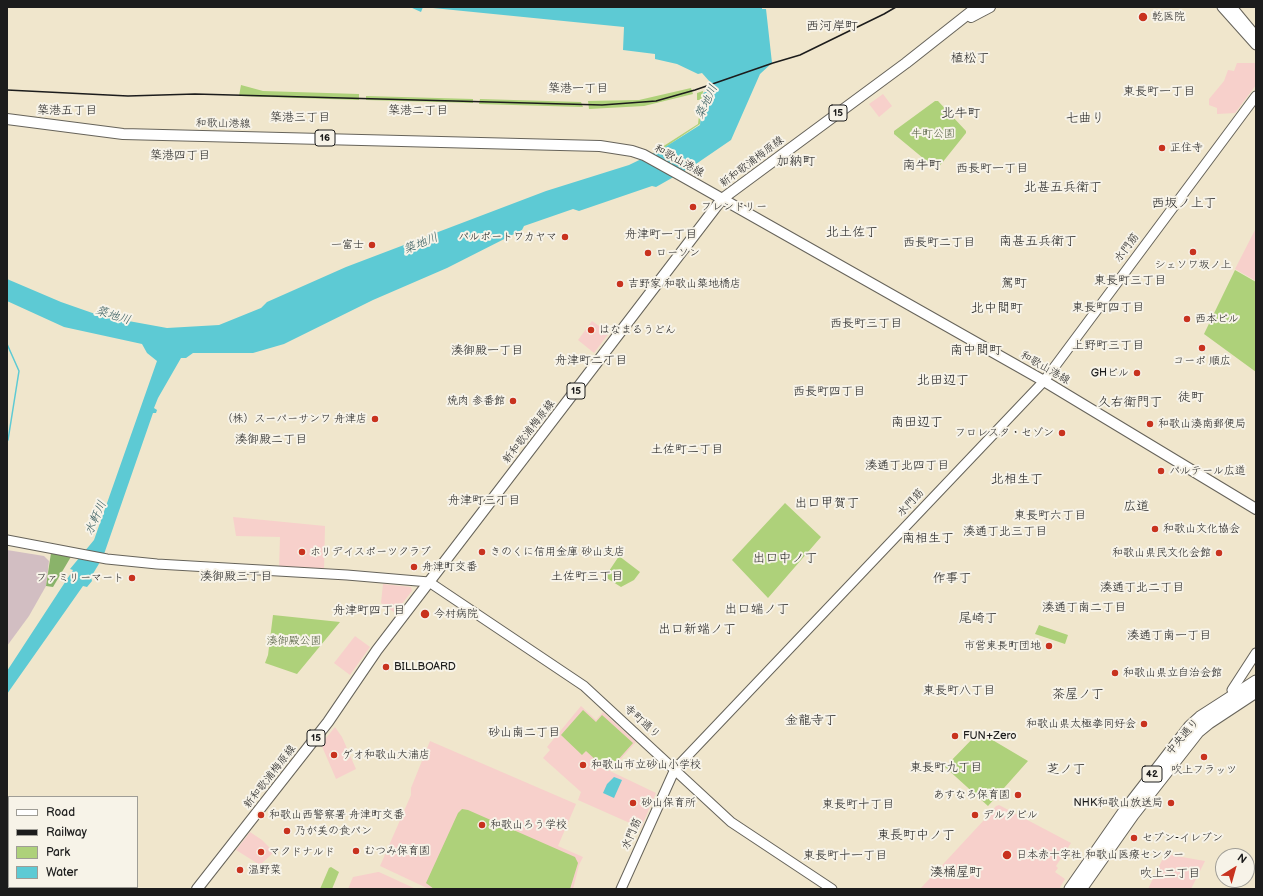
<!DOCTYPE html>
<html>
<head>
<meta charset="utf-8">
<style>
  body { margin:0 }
  #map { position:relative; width:1263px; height:896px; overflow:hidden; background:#f0e6cc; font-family:"Balsamiq Sans",sans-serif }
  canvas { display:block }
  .frame { position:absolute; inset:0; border:8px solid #1c1c1c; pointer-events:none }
  .legend { position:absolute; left:8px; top:796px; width:130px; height:92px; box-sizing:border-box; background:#f7f3e8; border:1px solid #9f9d96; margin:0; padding:5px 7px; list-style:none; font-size:12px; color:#1c1c1c }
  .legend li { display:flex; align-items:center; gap:8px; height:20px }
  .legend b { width:20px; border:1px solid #9f9d96 }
  .north { position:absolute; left:1215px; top:848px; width:40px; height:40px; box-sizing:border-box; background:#f7f3e8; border:1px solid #9f9d96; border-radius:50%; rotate:37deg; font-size:11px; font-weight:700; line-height:16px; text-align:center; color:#1c1c1c }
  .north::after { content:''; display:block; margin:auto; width:14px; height:18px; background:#c8321e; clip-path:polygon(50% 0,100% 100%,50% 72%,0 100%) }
</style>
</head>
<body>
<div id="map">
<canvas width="1263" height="896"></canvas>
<div class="frame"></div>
<ul class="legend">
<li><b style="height:5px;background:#fff"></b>Road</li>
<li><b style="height:5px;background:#1c1c1c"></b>Railway</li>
<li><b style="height:11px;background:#aed17a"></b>Park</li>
<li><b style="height:11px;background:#5dcad4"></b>Water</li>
</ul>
<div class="north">N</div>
</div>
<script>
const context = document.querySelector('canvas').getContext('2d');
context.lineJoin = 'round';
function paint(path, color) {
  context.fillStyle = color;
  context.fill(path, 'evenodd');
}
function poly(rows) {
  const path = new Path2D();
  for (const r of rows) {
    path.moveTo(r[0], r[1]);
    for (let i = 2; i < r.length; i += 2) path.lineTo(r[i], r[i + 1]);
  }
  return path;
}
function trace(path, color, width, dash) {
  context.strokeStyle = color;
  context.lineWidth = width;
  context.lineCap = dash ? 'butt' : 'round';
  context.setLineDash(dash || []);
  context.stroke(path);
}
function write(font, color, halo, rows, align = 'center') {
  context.font = font + ' "Balsamiq Sans","Klee One",sans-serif';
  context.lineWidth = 4;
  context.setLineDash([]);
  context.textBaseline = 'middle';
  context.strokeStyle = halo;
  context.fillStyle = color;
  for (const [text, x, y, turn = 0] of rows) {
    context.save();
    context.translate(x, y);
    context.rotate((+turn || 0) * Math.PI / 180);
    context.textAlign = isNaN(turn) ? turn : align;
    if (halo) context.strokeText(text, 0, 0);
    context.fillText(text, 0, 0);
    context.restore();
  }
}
paint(poly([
  [1237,63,1256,63,1256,85,1235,113,1217,114,1217,108,1209,105,1209,99,1224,81,1228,70,1234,71],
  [883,94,892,106,879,117,869,104],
  [1256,228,1256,281,1235,269],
  [592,321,609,333,594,353,578,340],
  [233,517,325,526,324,570,279,568,280,537,236,536],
  [383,584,411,587,412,591,395,613,381,603],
  [355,636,370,647,350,675,334,663],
  [581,706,596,720,603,712,636,742,610,771,656,793,641,828,578,800,581,792,543,758,550,750,547,747],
  [335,727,342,737,356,769,336,779,321,744],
  [430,741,576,804,558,846,583,857,579,865,573,889,429,889,380,866,411,795,411,788],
  [999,805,1071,843,1056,866,1058,868,1055,872,1065,879,1059,889,920,889,984,820,996,806],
  [250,832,262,840,274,852,260,865,236,850],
  [1165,854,1205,861,1191,889,1148,889],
  [378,872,379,872,416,889,348,889,353,877]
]), '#f7d0cb');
paint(poly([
  [7,550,44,556,49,561,46,586,29,616,7,646]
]), '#d2bec2');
paint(poly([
  [241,85,263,91,359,94,359,100,239,96],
  [691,88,693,94,644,106,589,109,588,101,639,100],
  [703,91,700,124,664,148,659,149,698,124,701,100,697,100,697,93],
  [366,96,473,99,473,103,366,100],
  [480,99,581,102,583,107,479,104],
  [935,101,938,101,966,131,966,133,938,168,935,168,894,134,894,131],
  [1235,270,1256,282,1256,372,1204,334],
  [785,503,821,537,768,598,732,560],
  [619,556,640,572,634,580,621,587,605,577],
  [273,615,340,622,297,674,265,663,268,655],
  [1039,625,1068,635,1065,644,1035,634],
  [583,710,596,722,602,715,633,743,608,771,586,751,582,755,561,735],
  [979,732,1028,761,988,806,945,767],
  [462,809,468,810,575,857,578,863,570,889,434,889,426,883,458,813],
  [9,846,9,887,39,887,38,889,7,889,7,848],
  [331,867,339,872,332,889,320,889,329,868]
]), '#aed17a');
paint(poly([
  [51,553,72,555,53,587,46,586]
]), '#8ab36a');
paint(poly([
  [410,7,762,7,762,9,766,9,772,63,760,74,731,140,693,166,656,187,652,186,579,211,573,209,524,226,522,230,447,268,373,300,284,344,253,353,193,353,186,358,181,358,158,398,154,408,157,410,156,413,153,413,103,557,91,577,92,581,87,587,83,586,7,694,7,671,73,570,70,569,94,540,157,361,147,353,142,344,64,327,7,301,7,279,61,302,101,316,167,328,219,325,261,308,267,302,346,267,546,191,629,165,662,149,700,125,703,93,713,89,710,82,702,73,698,74,677,64,655,59,655,54,623,50,624,27,423,7,421,12],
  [614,777,622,780,614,798,603,793,607,784]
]), '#5dcad4');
trace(poly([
  [7,344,19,371,8,440]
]), '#5dcad4', 1.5);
const secondary = poly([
  [1222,7,1256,45],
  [1232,7,1256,36],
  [7,540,107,559,157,564,347,575,429,582,584,686,731,822,832,889],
  [1237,701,1232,690,1256,653],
  [621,889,675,769,1044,381,1256,96]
]);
const primary = poly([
  [971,17,990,7],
  [7,119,123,134,600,146,632,151,644,155,680,175,1044,381,1256,509],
  [197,889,328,722,377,650,722,199,906,63,977,7]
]);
const highway = poly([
  [1070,889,1125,810,1190,726,1200,717,1256,681],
  [1081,889,1133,815,1198,732,1209,723,1256,692]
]);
trace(secondary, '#66635a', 11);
trace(primary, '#66635a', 12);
trace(highway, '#66635a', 13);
trace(secondary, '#fff', 9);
trace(primary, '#fff', 10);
trace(highway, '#fff', 11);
trace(poly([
  [7,90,128,96,195,94,602,105,656,101,695,90,773,63,800,55,884,14,896,7]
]), '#1c1c1c', 1.5);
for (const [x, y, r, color] of [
  [1143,17,5,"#c8321e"],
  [1162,148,4,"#c8321e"],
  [693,207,4,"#c8321e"],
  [565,237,4,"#c8321e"],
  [372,245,4,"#c8321e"],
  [1193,252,4,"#c8321e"],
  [648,253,4,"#c8321e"],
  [620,284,4,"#c8321e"],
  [1187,319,4,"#c8321e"],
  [591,330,4,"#c8321e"],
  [1202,348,4,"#c8321e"],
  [1137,373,4,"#c8321e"],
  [513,401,4,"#c8321e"],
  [375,419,4,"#c8321e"],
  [1150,424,4,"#c8321e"],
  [1062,433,4,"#c8321e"],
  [1161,471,4,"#c8321e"],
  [1155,529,4,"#c8321e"],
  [302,552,4,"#c8321e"],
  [482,552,4,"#c8321e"],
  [1219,553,4,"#c8321e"],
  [414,567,4,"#c8321e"],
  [132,578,4,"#c8321e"],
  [425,614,5,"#c8321e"],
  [1049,646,4,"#c8321e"],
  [386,667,4,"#c8321e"],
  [1115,673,4,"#c8321e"],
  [1144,724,4,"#c8321e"],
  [955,736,4,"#c8321e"],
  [334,755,4,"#c8321e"],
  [1204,757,4,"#c8321e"],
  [583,765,4,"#c8321e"],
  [1018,795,4,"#c8321e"],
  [633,803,4,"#c8321e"],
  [1171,803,4,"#c8321e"],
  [261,815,4,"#c8321e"],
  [975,815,4,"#c8321e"],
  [482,825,4,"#c8321e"],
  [287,831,4,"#c8321e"],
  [1134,838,4,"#c8321e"],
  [356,851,4,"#c8321e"],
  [261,852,4,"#c8321e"],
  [1007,855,5,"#c8321e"],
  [240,870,4,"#c8321e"]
]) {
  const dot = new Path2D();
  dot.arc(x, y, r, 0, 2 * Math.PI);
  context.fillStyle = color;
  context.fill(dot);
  trace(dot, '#f7f3e8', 1.5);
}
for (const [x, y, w] of [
  [838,113,18],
  [325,138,20],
  [576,391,18],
  [316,738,18],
  [1152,774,20]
]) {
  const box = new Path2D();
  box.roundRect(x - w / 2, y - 8, w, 16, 3);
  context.fillStyle = '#f7f3e8';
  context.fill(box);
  trace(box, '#1c1c1c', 1);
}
write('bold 10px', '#1c1c1c', null, [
  ["15",838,113],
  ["16",325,138],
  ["15",576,391],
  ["15",316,738],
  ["42",1152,774]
]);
write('11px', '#1c1c1c', '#f7f3e8', [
  ["乾医院",1152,17],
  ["正住寺",1170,148],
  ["フレンドリー",701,207],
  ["パルポートワカヤマ",557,237,"right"],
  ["一富士",364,245,"right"],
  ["ローソン",656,253],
  ["シェソワ坂ノ上",1193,265,"center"],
  ["吉野家 和歌山築地橋店",628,284],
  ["西本ビル",1195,319],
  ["はなまるうどん",599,330],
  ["コーポ 順広",1202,361,"center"],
  ["GHビル",1129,373,"right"],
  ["焼肉 参番館",505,401,"right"],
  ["（株）スーパーサンワ 舟津店",367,419,"right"],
  ["和歌山湊南郵便局",1158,424],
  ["フロレスタ・セゾン",1054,433,"right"],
  ["パルテール広道",1169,471],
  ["和歌山文化協会",1163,529],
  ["ホリデイスポーツクラブ",310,552],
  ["きのくに信用金庫 砂山支店",490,552],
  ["和歌山県民文化会館",1211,553,"right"],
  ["舟津町交番",422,567],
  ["ファミリーマート",124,578,"right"],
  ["今村病院",434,614],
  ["市営東長町団地",1041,646,"right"],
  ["BILLBOARD",394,667],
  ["和歌山県立自治会館",1123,673],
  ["和歌山県太極拳同好会",1136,724,"right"],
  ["FUN+Zero",963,736],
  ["ゲオ和歌山大浦店",342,755],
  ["和歌山市立砂山小学校",591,765],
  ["吹上フラッツ",1204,770,"center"],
  ["あすなろ保育園",1010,795,"right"],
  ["砂山保育所",641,803],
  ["NHK和歌山放送局",1163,803,"right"],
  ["和歌山西警察署 舟津町交番",269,815],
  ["デルタビル",983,815],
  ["和歌山ろう学校",490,825],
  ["乃が美の食パン",295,831],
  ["セブン-イレブン",1142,838],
  ["むつみ保育園",364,851],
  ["マクドナルド",269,852],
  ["日本赤十字社 和歌山医療センター",1016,855],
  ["温野菜",248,870]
], 'left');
write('11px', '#1c1c1c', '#f7f3e8', [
  ["和歌山港線",223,124,1],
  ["和歌山港線",679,161,29],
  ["新和歌浦梅原線",752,162,-37],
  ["水門筋",1127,248,-53],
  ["和歌山港線",1045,368,30],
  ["新和歌浦梅原線",529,432,-52],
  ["水門筋",911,503,-47],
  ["寺町通り",642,722,42],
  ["中央通り",1183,737,-49],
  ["新和歌浦梅原線",270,777,-52],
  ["水門筋",632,834,-66]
]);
write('11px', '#4f5b3d', '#f7f3e8', [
  ["牛町公園",933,134],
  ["湊御殿公園",294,641]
]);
write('12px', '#1c1c1c', '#f7f3e8', [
  ["築港一丁目",578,89],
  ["東長町一丁目",1159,92],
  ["築港五丁目",67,111],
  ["築港二丁目",418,111],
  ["築港三丁目",300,118],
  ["築港四丁目",180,156],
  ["西長町一丁目",992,169],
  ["舟津町一丁目",661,235],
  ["西長町二丁目",939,243],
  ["東長町三丁目",1130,281],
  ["東長町四丁目",1108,308],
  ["西長町三丁目",866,324],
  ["上野町三丁目",1108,346],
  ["湊御殿一丁目",487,351],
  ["舟津町二丁目",591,361],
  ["西長町四丁目",829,392],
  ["湊御殿二丁目",271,440],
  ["土佐町二丁目",687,450],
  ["湊通丁北四丁目",907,466],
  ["舟津町三丁目",484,501],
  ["東長町六丁目",1050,516],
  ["湊通丁北三丁目",1005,532],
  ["湊御殿三丁目",236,577],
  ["土佐町三丁目",587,577],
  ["湊通丁北二丁目",1142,588],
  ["湊通丁南二丁目",1084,608],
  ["舟津町四丁目",369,611],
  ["湊通丁南一丁目",1169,636],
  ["東長町八丁目",959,691],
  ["砂山南二丁目",524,733],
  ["東長町九丁目",946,768],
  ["東長町十丁目",858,805],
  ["東長町十一丁目",845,856],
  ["吹上二丁目",1170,874]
]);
write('italic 12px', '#33595c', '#f7f3e8', [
  ["築地川",707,102,-65],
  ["築地川",421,244,-23],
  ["築地川",113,316,17],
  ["水軒川",96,518,-66]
]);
write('13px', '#1c1c1c', '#f7f3e8', [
  ["西河岸町",832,27],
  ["植松丁",970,59],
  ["北牛町",961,114],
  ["七曲り",1085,119],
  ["加納町",796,162],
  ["南牛町",922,166],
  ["北甚五兵衛丁",1063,188],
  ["西坂ノ上丁",1184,204],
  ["北土佐丁",852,233],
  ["南甚五兵衛丁",1038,242],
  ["駕町",1014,284],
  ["北中間町",997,309],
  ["南中間町",976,351],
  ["北田辺丁",943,381],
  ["徒町",1191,398],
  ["久右衛門丁",1130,403],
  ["南田辺丁",917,423],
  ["北相生丁",1017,480],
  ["出口甲賀丁",827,504],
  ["広道",1136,507],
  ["南相生丁",928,539],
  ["出口中ノ丁",785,559],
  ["作事丁",952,579],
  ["出口端ノ丁",757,610],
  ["尾崎丁",978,619],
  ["出口新端ノ丁",697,630],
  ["茶屋ノ丁",1078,695],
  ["金龍寺丁",811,721],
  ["芝ノ丁",1066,770],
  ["東長町中ノ丁",916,836],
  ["湊桶屋町",956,873]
]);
</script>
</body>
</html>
